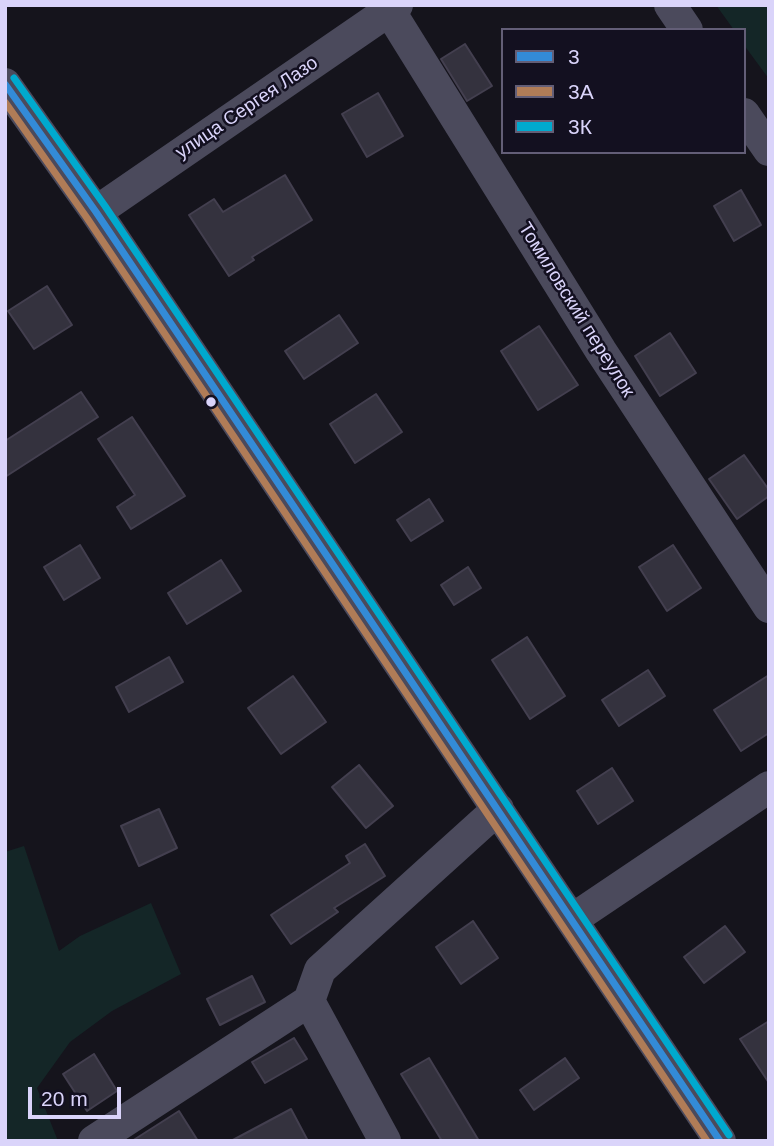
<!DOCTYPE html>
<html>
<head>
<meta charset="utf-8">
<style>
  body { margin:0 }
  #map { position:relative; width:774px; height:1146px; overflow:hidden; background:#15141c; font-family:Arial,sans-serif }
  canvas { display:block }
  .frame { position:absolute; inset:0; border:7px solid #dad4fa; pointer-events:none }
  .legend { position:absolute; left:501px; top:28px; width:245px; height:126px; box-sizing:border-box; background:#131020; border:2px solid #635e77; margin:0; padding:9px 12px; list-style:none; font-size:21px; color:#dad4fa }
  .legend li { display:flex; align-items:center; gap:14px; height:35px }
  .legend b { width:35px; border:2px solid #635e77 }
  .scale { position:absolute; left:28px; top:1087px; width:93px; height:32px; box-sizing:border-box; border:4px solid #dad4fa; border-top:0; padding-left:9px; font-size:21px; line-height:24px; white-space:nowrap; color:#dad4fa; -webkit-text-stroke:5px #131020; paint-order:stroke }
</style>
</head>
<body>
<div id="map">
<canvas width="774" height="1146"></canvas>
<div class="frame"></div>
<ul class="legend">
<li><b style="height:9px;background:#338bd7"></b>3</li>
<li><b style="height:9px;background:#b07c57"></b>3А</li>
<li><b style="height:9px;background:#00a9ce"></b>3К</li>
</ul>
<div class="scale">20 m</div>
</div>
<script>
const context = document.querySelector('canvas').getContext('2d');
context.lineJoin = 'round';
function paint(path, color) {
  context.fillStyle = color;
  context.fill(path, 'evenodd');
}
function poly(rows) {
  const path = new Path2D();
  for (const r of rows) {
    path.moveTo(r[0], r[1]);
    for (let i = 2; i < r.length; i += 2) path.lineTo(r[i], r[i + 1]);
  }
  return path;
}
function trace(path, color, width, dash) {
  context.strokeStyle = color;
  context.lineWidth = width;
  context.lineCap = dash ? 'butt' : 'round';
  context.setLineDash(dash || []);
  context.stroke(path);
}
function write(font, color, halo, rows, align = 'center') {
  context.font = font + ' Arial,sans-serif';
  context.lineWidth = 5;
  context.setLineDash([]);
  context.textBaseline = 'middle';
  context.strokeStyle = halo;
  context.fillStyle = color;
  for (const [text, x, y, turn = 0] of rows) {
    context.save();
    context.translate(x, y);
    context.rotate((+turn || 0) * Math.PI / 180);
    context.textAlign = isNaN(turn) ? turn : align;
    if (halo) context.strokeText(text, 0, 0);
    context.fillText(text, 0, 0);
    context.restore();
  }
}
paint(poly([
  [716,5,769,5,769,79,744,45,744,30,734,30],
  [24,846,59,951,80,936,151,903,181,974,112,1011,70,1042,37,1088,58,1141,5,1141,5,852]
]), '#142627');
const building = poly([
  [465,44,492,86,467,101,441,59,465,44],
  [378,93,403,136,367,157,342,114,378,93],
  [285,175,312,220,252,257,254,260,229,276,189,215,214,199,223,212,285,175],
  [741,190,761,225,734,241,714,206,741,190],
  [47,286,72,325,34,349,8,311,47,286],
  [339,315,358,343,304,379,285,351,339,315],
  [539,326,578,385,538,410,501,351,539,326],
  [670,333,696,373,660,396,635,356,670,333],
  [81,392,98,417,5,477,5,441,81,392],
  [376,394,402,432,355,463,330,424,376,394],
  [132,417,185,496,131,529,117,507,135,495,98,439,132,417],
  [744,455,769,490,769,496,737,519,709,479,744,455],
  [429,499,443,521,411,541,397,520,429,499],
  [80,545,100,578,64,600,44,567,80,545],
  [673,545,701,588,667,611,639,567,673,545],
  [221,560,241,591,187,624,168,593,221,560],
  [468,567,481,588,454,605,441,585,468,567],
  [527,637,565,696,530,719,492,660,527,637],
  [169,657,183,682,129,712,116,687,169,657],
  [648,670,665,696,619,726,602,700,648,670],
  [769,675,769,733,741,751,714,710,769,675],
  [293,676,326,722,281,754,248,708,293,676],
  [359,765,393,806,366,828,332,787,359,765],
  [612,768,633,801,598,824,577,791,612,768],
  [159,809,177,848,139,866,121,826,159,809],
  [365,844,385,876,334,908,338,912,291,944,271,915,350,863,346,856,365,844],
  [473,921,498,958,461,984,436,947,473,921],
  [725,926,745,952,704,983,684,957,725,926],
  [252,976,265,1002,220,1025,207,999,252,976],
  [769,1021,769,1083,740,1039,769,1021],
  [294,1038,307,1059,265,1083,252,1062,294,1038],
  [94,1054,117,1091,87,1111,63,1074,94,1054],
  [429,1058,479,1141,442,1141,401,1074,429,1058],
  [565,1058,579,1078,534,1110,520,1090,565,1058],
  [291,1109,308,1141,231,1141,291,1109],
  [179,1111,198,1141,132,1141,179,1111]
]);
paint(building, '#34323e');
trace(building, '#433f4f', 2);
trace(poly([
  [670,5,687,30],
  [389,10,601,351,769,607],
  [5,84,96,212,720,1141],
  [744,114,769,150],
  [96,212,397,5],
  [573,919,769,787],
  [309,1001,385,1141],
  [94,1141,309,1001,320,970,498,809]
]), '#4b4a5c', 32);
trace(poly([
  [5,84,96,212,720,1141]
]), '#338bd7', 7);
trace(poly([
  [5,102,87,218,707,1141]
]), '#b07c57', 7);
trace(poly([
  [14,78,105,206,729,1135]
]), '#00a9ce', 7);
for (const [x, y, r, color] of [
  [211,402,6,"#dad4fa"]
]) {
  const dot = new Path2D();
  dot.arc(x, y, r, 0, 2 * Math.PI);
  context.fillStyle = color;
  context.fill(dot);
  trace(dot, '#131020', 2.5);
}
write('19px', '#dad4fa', '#131020', [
  ["улица Сергея Лазо",247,108,-34],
  ["Томиловский переулок",576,310,58]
]);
</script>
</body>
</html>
